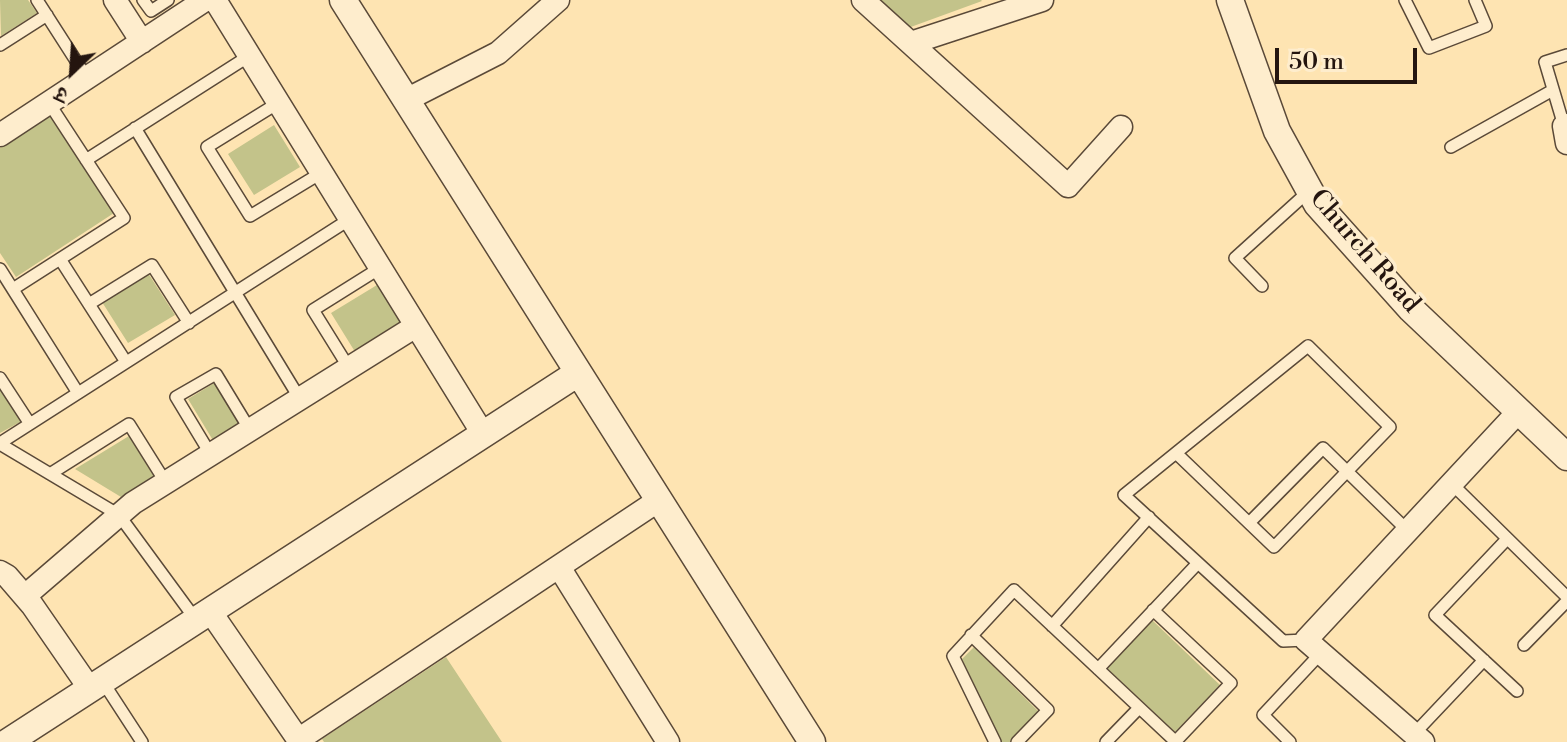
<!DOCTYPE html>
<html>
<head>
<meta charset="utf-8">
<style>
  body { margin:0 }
  #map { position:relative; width:1567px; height:742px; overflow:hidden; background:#fee4b2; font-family:"Libre Bodoni","Noto Serif Devanagari",serif }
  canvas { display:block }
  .north { position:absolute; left:32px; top:32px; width:80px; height:80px; -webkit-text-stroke:6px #feedcd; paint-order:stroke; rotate:205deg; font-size:22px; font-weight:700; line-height:32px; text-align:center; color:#24150f }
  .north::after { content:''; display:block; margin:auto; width:28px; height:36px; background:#24150f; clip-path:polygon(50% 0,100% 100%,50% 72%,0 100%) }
  .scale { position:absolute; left:1275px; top:48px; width:142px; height:36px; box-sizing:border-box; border:4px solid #24150f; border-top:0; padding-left:10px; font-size:24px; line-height:28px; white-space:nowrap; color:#24150f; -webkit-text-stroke:6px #feedcd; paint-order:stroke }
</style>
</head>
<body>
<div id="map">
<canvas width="1567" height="742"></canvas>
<div class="north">उ</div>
<div class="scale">50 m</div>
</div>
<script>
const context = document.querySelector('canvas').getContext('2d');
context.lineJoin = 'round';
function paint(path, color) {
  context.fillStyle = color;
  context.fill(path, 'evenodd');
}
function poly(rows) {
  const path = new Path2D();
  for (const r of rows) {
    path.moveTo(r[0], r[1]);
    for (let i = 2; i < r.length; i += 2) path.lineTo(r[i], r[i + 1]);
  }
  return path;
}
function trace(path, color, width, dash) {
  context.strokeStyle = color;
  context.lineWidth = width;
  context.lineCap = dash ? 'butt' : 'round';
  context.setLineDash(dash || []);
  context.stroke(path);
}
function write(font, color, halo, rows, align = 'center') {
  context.font = font + ' "Libre Bodoni",serif';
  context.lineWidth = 7;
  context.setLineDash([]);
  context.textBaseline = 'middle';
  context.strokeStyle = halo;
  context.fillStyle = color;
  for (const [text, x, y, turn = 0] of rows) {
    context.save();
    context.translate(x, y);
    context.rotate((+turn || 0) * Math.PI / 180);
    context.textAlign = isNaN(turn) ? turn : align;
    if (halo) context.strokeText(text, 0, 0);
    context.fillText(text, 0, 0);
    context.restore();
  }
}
paint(poly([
  [0,0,28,0,37,13,1,36],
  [878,0,981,0,982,1,908,28],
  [49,115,114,213,16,277,0,253,0,148],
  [274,125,300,167,254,195,228,154],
  [148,273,175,315,128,343,102,302],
  [377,285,403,326,357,355,331,313],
  [216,382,242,424,214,442,188,399],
  [0,386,22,421,0,433],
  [129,436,155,478,121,497,75,469],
  [1152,620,1220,685,1175,732,1107,668],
  [974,647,1039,712,1010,742,1001,742,962,659],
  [446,657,502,742,324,742,322,739]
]), '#c3c38a');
const service = poly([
  [37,0,87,78],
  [143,0,151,11,168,0],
  [1405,0,1429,48,1486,26,1475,0],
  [0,45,47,15],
  [278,103,207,147,250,216,321,173],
  [1564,126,1545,62,1567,55],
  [135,128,300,399],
  [1451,147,1553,90],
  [86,160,249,56],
  [60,259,126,362],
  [0,269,78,393],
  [1262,286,1235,258,1309,191],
  [13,289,124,218,49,103],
  [89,304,152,265,189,323],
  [349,368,313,310,380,268],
  [0,378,30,424],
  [0,443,350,219],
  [0,444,119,515,196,620],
  [1176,453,1274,547,1390,427,1308,346,1124,495,1283,641,1306,640],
  [211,455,176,397,216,374,250,430],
  [50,474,129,424,166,483],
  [1451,483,1567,597],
  [1249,523,1323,448,1407,530],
  [1507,539,1435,615,1517,691],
  [1153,610,1231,683,1175,742],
  [1052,626,1149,517],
  [971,635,1048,710,1017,742],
  [1524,645,1567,601],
  [1098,669,1198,563],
  [103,682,142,742],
  [1414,734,1484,660],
  [995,742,953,656,1014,590,1176,742],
  [1106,742,1139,708],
  [1290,742,1263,715,1321,653]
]);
const minor = poly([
  [115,0,142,42],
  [215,0,483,434],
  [863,0,1068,186,1121,127],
  [911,43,1042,0],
  [406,100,498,53,558,0],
  [1567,125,1564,126,1567,143],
  [0,135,205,0],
  [559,567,668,742],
  [0,572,7,576,32,605,90,689],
  [25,596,133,503,416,326],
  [210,611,300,742],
  [298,740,659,500],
  [1423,742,1306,640,1519,411]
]);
const tertiary = poly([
  [343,0,812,742],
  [1230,0,1277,131,1317,204,1411,309,1567,457],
  [8,742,578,373]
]);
trace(service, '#5a4938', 14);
trace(minor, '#5a4938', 25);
trace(tertiary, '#5a4938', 29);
trace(service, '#feedcd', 11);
trace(minor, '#feedcd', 22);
trace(tertiary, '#feedcd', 26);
write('26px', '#24150f', '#feedcd', [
  ["Church Road",1364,252,49]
]);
</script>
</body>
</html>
